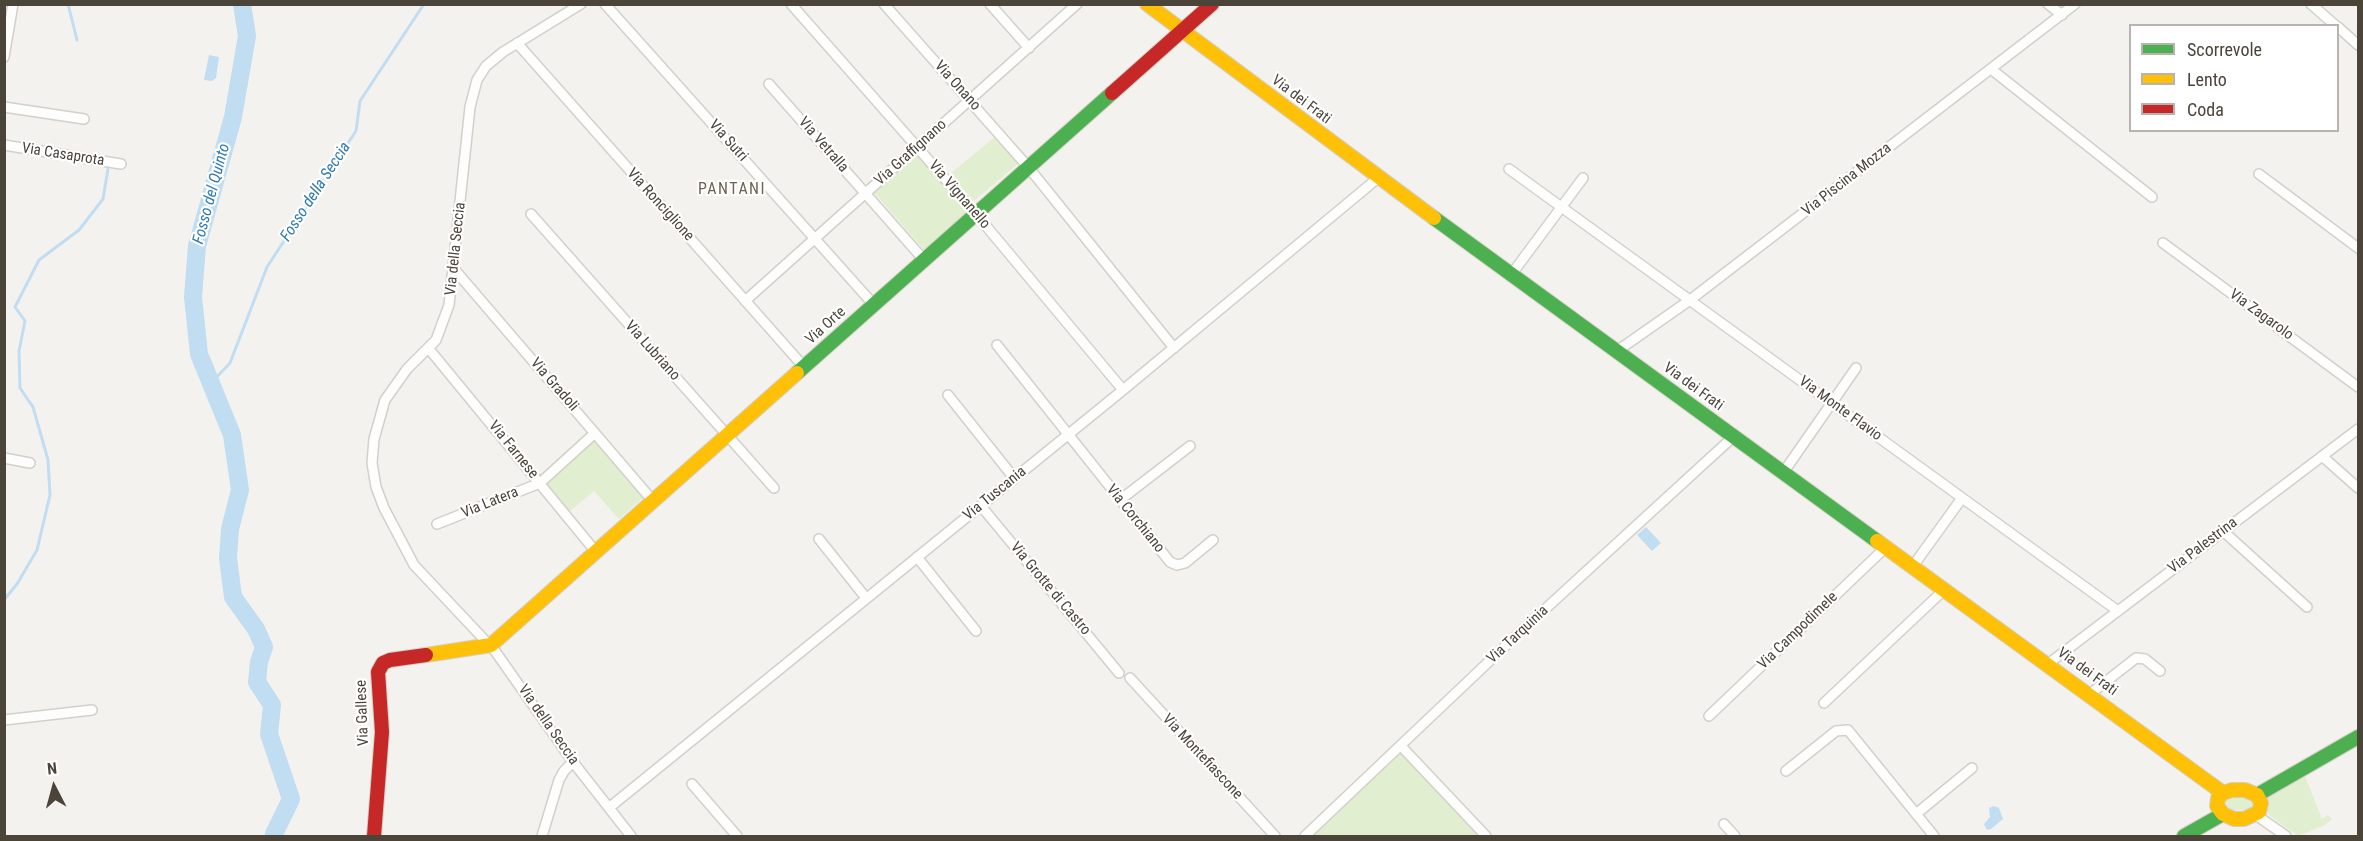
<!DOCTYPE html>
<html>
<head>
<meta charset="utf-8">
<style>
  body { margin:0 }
  #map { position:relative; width:2363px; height:841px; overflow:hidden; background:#f4f2ee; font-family:"Roboto Condensed",sans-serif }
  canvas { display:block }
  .frame { position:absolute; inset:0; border:6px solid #4b4439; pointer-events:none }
  .legend { position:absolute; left:2129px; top:24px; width:210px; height:108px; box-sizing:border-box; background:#fff; border:2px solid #b7b4b0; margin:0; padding:8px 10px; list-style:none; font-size:18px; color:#4b4439 }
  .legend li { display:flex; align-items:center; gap:12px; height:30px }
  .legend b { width:30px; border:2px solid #b7b4b0 }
  .north { position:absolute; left:24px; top:757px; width:60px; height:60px; -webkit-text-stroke:4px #fff; paint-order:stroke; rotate:354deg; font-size:16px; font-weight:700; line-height:24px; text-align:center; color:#4b4439 }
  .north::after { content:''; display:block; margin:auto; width:21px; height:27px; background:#4b4439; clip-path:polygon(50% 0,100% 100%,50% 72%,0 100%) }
</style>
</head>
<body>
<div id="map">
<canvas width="2363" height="841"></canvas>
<div class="frame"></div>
<ul class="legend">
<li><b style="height:8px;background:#4caf50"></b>Scorrevole</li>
<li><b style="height:8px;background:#ffc107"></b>Lento</li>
<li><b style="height:8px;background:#c62828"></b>Coda</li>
</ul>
<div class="north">N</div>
</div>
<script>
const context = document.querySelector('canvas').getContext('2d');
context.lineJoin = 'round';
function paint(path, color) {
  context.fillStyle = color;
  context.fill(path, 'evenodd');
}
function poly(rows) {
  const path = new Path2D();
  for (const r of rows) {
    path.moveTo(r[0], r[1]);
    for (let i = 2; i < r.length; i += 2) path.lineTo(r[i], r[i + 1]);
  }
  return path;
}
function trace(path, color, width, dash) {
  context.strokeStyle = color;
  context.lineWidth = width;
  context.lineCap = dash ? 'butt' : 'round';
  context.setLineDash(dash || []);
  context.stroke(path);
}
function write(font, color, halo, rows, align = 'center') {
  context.font = font + ' "Roboto Condensed",sans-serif';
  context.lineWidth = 4.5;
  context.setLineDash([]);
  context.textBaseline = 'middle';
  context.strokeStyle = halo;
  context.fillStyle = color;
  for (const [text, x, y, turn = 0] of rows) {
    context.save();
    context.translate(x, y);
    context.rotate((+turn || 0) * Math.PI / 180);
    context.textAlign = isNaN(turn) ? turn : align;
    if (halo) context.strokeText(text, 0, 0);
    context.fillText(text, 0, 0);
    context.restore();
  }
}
paint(poly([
  [997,135,1020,162,974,201,950,174],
  [918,152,970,211,925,251,873,191],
  [593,437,645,496,619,519,594,491,569,512,542,482],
  [1399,751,1480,836,1313,836,1311,834],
  [2305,776,2322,819,2328,815,2332,819,2325,825,2298,836,2269,815,2266,809,2266,800,2272,793],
  [2237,797,2251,799,2253,805,2247,810,2229,811,2224,805,2224,803,2228,799]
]), '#e1eecf');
paint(poly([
  [209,55,219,57,216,78,212,81,204,80],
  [1646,527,1661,543,1652,551,1637,535],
  [1994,806,1999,808,2003,819,1991,829,1987,830,1984,824,1990,817,1989,808]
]), '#c0ddf1');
trace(poly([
  [68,4,77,40],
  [212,382,230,363,267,267,356,131,360,101,424,4],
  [4,600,17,584,37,550,50,495,48,460,33,407,20,388,19,351,25,321,15,307,39,260,79,230,103,199,108,169]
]), '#c0ddf1', 3);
trace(poly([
  [242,4,247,36,233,117,197,246,193,297,199,354,232,435,240,490,230,529,228,558,233,597,256,629,264,647,259,662,257,682,272,705,269,734,291,799,274,834,275,836]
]), '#c0ddf1', 18);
const street = poly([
  [581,4,503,52,486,66,477,80,470,107,449,305,436,340,407,369,385,400,374,439,372,463,376,487,384,508,414,565,495,651,573,762,631,836],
  [605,4,874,305],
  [791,4,976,214,1123,390],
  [884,4,1029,168,1174,348],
  [990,4,1029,48],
  [2048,4,2062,15],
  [2311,4,2336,26],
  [2338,27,2358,45],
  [517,43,804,367],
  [4,57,13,4],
  [1991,69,2152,197],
  [769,84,924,260],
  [4,107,84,119],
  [4,145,121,164],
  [1509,169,2118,611],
  [2259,174,2358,248],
  [531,214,774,488],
  [2163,243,2358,387],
  [454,269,653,501],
  [1511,275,1583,178],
  [745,301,1077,4],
  [997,345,1170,562,1177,565,1185,563,1213,540],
  [429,349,596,552],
  [1617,351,1690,300,2075,4],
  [948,395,1014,478],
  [2322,456,2358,488],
  [4,458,30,463],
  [1783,473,1856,368],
  [1120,500,1190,446],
  [981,506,1119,673],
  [437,524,540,483,595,433],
  [2223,531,2307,607],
  [819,539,866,598],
  [917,557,976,631],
  [1913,566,1962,498],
  [2048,664,2358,429],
  [1130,678,1275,836],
  [2090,694,2136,658,2145,659,2160,671],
  [1824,703,1945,589],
  [1709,716,1886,547],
  [4,720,92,710],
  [1401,746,1486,836],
  [1786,771,1836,731,1848,730,1934,836],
  [692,784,737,836],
  [610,807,1123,390,1378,178],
  [1916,814,1972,768],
  [2256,815,2286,836],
  [1724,824,1735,836],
  [542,836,559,780,564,771,573,762],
  [1305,836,1519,633,1733,437]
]);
const fast = poly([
  [1434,218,1877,541],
  [797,373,1112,93],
  [2257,795,2358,737],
  [2184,836,2223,814]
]);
const slow = poly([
  [1147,4,1434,218],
  [1877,541,2223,793],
  [426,655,491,645,797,373],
  [2232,790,2245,790,2257,795,2261,803,2259,812,2244,819,2234,819,2223,814,2217,806,2218,798,2223,793,2232,790]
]);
const jam = poly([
  [1112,93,1212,4],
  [374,836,382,732,378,672,383,663,390,660,426,655]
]);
trace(street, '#d2d0cb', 12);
trace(fast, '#d3cfc5', 16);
trace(slow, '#d3cfc5', 16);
trace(jam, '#d3cfc5', 16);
trace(street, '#fdfdfc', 9);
trace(fast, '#4caf50', 14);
trace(slow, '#ffc107', 14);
trace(jam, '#c62828', 14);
write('15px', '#4b4439', '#fff', [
  ["Via Onano",957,86,48],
  ["Via dei Frati",1301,100,37],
  ["Via Sutri",728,141,48],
  ["Via Vetralla",823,145,49],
  ["Via Graffignano",911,153,-42],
  ["Via Casaprota",63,155,9],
  ["Via Piscina Mozza",1847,180,-38],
  ["Via Vignanello",959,195,49],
  ["Via Ronciglione",660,205,48],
  ["Via della Seccia",456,249,-84],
  ["Via Zagarolo",2261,315,36],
  ["Via Orte",826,326,-42],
  ["Via Lubriano",652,351,48],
  ["Via Gradoli",554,385,49],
  ["Via dei Frati",1693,387,36],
  ["Via Monte Flavio",1840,409,36],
  ["Via Farnese",513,450,51],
  ["Via Tuscania",995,494,-39],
  ["Via Latera",490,503,-22],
  ["Via Corchiano",1135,519,51],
  ["Via Palestrina",2203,546,-37],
  ["Via Grotte di Castro",1050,589,50],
  ["Via Campodimele",1798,631,-44],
  ["Via Tarquinia",1518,635,-43],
  ["Via dei Frati",2087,672,36],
  ["Via Gallese",363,713,-92],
  ["Via della Seccia",548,725,55],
  ["Via Montefiascone",1202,757,47]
]);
context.letterSpacing = '1.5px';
write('16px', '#6e6250', '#fff', [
  ["PANTANI",732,190]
]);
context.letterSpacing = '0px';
write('italic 16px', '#2e7ab2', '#fff', [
  ["Fosso della Seccia",316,192,-57],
  ["Fosso del Quinto",212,194,-75]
]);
</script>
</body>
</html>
